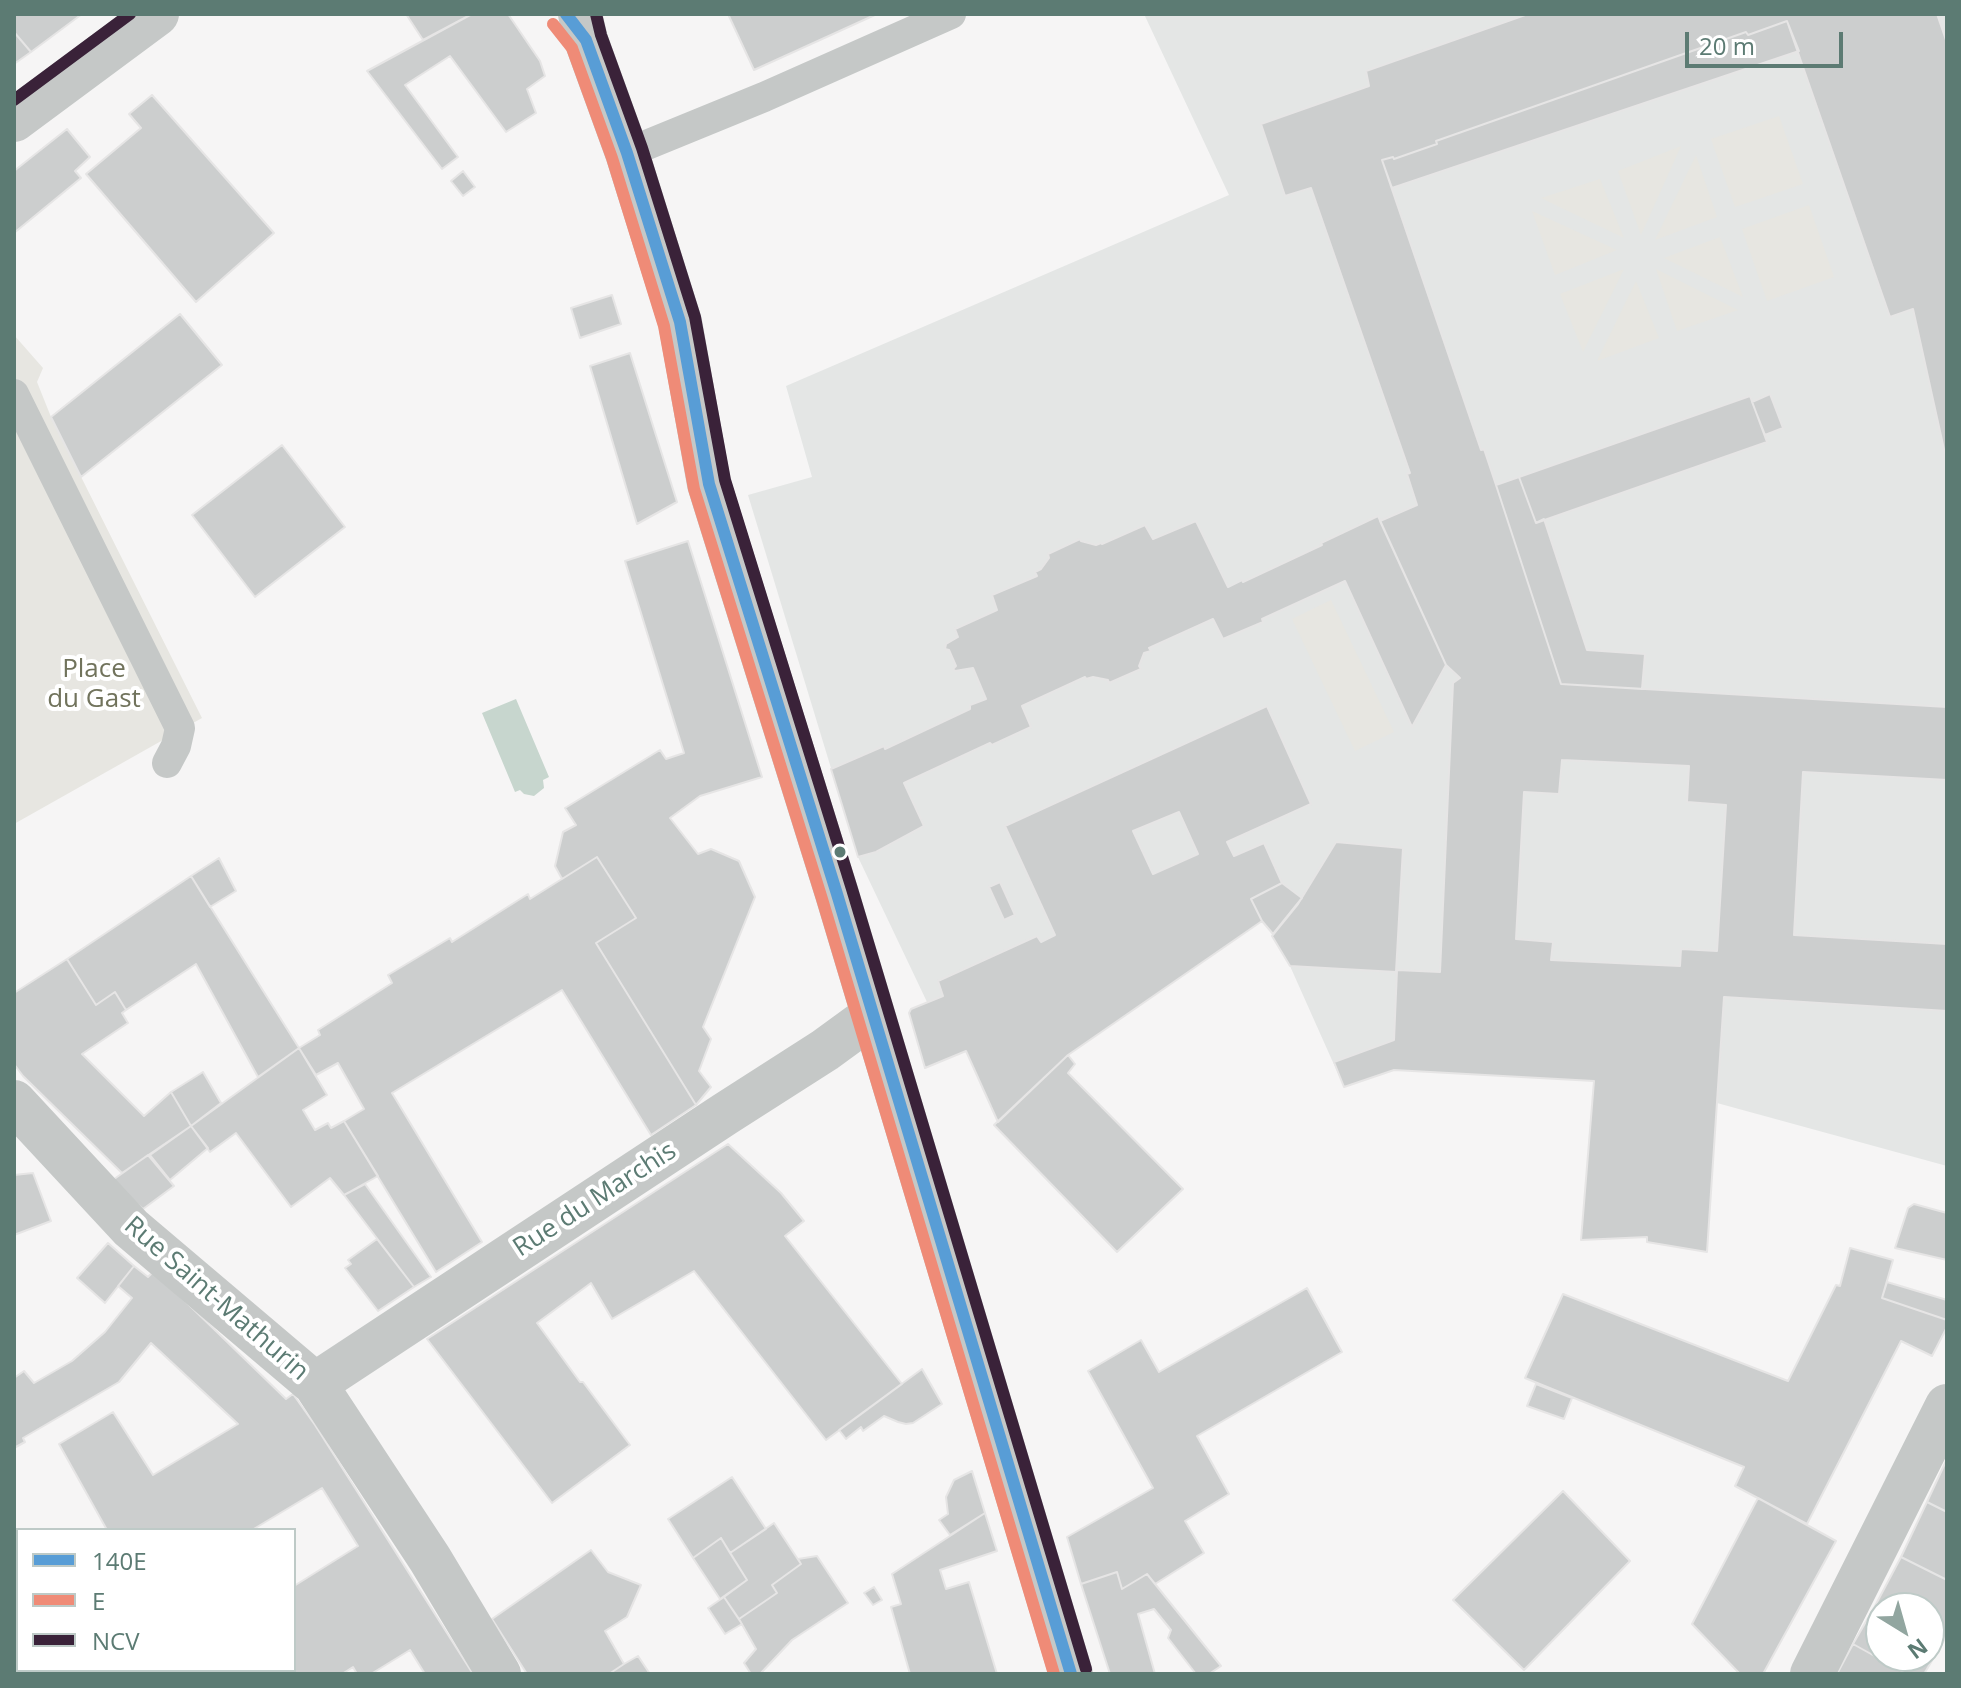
<!DOCTYPE html>
<html>
<head>
<meta charset="utf-8">
<style>
  body { margin:0 }
  #map { position:relative; width:1961px; height:1688px; overflow:hidden; background:#f6f5f5; font-family:"Open Sans",sans-serif }
  canvas { display:block }
  .frame { position:absolute; inset:0; border:16px solid #5c7b73; pointer-events:none }
  .legend { position:absolute; left:16px; top:1528px; width:280px; height:144px; box-sizing:border-box; background:#fff; border:2px solid #becac7; margin:0; padding:10px 14px; list-style:none; font-size:24px; color:#5c7b73 }
  .legend li { display:flex; align-items:center; gap:16px; height:40px }
  .legend b { width:40px; border:2px solid #becac7 }
  .north { position:absolute; left:1865px; top:1592px; width:80px; height:80px; box-sizing:border-box; background:#fff; border:2px solid #becac7; border-radius:50%; rotate:143deg; font-size:22px; font-weight:700; line-height:32px; text-align:center; color:#5c7b73 }
  .north::after { content:''; display:block; margin:auto; width:28px; height:36px; background:#92a6a0; clip-path:polygon(50% 0,100% 100%,50% 72%,0 100%) }
  .scale { position:absolute; left:1685px; top:32px; width:158px; height:36px; box-sizing:border-box; border:4px solid #5c7b73; border-top:0; padding-left:10px; font-size:24px; line-height:28px; white-space:nowrap; color:#5c7b73; -webkit-text-stroke:6px #fff; paint-order:stroke }
</style>
</head>
<body>
<div id="map">
<canvas width="1961" height="1688"></canvas>
<div class="frame"></div>
<ul class="legend">
<li><b style="height:10px;background:#589dd6"></b>140E</li>
<li><b style="height:10px;background:#ef8b77"></b>E</li>
<li><b style="height:10px;background:#3a2239"></b>NCV</li>
</ul>
<div class="north">N</div>
<div class="scale">20 m</div>
</div>
<script>
const context = document.querySelector('canvas').getContext('2d');
context.lineJoin = 'round';
function paint(path, color) {
  context.fillStyle = color;
  context.fill(path, 'evenodd');
}
function poly(rows) {
  const path = new Path2D();
  for (const r of rows) {
    path.moveTo(r[0], r[1]);
    for (let i = 2; i < r.length; i += 2) path.lineTo(r[i], r[i + 1]);
  }
  return path;
}
function trace(path, color, width, dash) {
  context.strokeStyle = color;
  context.lineWidth = width;
  context.lineCap = dash ? 'butt' : 'round';
  context.setLineDash(dash || []);
  context.stroke(path);
}
function write(font, color, halo, rows, align = 'center') {
  context.font = font + ' "Open Sans",sans-serif';
  context.lineWidth = 8;
  context.setLineDash([]);
  context.textBaseline = 'middle';
  context.strokeStyle = halo;
  context.fillStyle = color;
  for (const [text, x, y, turn = 0] of rows) {
    context.save();
    context.translate(x, y);
    context.rotate((+turn || 0) * Math.PI / 180);
    context.textAlign = isNaN(turn) ? turn : align;
    if (halo) context.strokeText(text, 0, 0);
    context.fillText(text, 0, 0);
    context.restore();
  }
}
paint(poly([
  [1144,14,1947,14,1947,1166,1717,1103,1594,1081,1394,1070,1344,1087,1290,966,1272,936,1273,934,1262,921,1068,1055,998,1122,966,1051,925,1068,909,1013,911,1009,927,1002,858,857,748,495,812,477,786,386,1229,195]
]), '#e4e6e5');
paint(poly([
  [1779,116,1803,184,1735,207,1711,139],
  [1681,146,1641,235,1618,171],
  [1696,155,1717,217,1655,240],
  [1600,179,1624,238,1541,198],
  [1809,205,1834,277,1767,301,1742,229],
  [1532,211,1617,250,1555,275],
  [1720,237,1743,297,1664,258],
  [1624,269,1583,352,1560,294],
  [1656,269,1738,310,1677,331],
  [1636,281,1659,338,1597,361],
  [14,335,43,368,37,382,51,417,202,718,14,824],
  [1331,600,1394,732,1355,751,1292,619]
]), '#e7e6e1');
paint(poly([
  [516,699,549,777,543,780,544,788,534,796,524,794,520,790,515,792,482,713]
]), '#c7d6ce');
const building = poly([
  [14,14,82,14,31,52,14,32,14,14],
  [406,14,472,14,423,40,406,14],
  [472,14,508,14,540,61,545,76,527,89,536,113,506,132,450,56,405,85,458,157,442,169,367,71,472,14],
  [728,14,877,14,754,70,728,14],
  [1528,14,1937,14,1947,43,1947,463,1913,309,1890,317,1787,21,1748,35,1746,32,1436,141,1437,144,1394,159,1393,157,1382,160,1481,450,1484,449,1496,485,1561,684,1947,707,1947,780,1803,772,1794,935,1947,944,1947,1011,1724,997,1707,1252,1647,1242,1647,1237,1581,1240,1594,1081,1394,1070,1344,1087,1334,1062,1394,1040,1397,970,1440,972,1453,683,1460,678,1446,665,1380,521,1417,505,1407,474,1410,473,1311,188,1285,196,1261,124,1369,86,1366,71,1528,14],
  [1562,760,1689,766,1687,802,1726,805,1717,951,1681,949,1680,966,1551,960,1553,942,1516,939,1524,792,1559,794,1562,760],
  [1787,21,1799,51,1392,188,1382,160,1393,157,1394,159,1437,144,1436,141,1746,32,1748,35,1787,21],
  [14,32,31,52,14,64,14,32],
  [152,95,274,233,196,302,86,174,141,128,129,114,152,95],
  [67,129,90,157,75,171,81,178,14,233,14,171,67,129],
  [463,171,475,187,463,196,451,181,463,171],
  [612,295,621,324,580,338,571,308,612,295],
  [180,314,222,365,81,477,51,417,180,314],
  [630,353,677,502,637,524,590,366,630,353],
  [1770,394,1783,428,1765,435,1752,402,1770,394],
  [1750,396,1767,442,1536,523,1519,477,1750,396],
  [282,445,345,527,255,597,192,515,282,445],
  [1519,477,1536,523,1544,519,1587,650,1645,654,1642,689,1561,684,1496,485,1519,477],
  [1378,516,1446,665,1412,727,1345,581,1262,619,1263,622,1223,639,1213,619,1149,648,1151,651,1144,653,1139,666,1141,669,1109,683,1108,680,1093,677,1086,679,1085,677,1022,706,1031,727,992,745,990,743,904,783,924,826,876,852,858,857,831,769,884,746,885,749,970,709,970,705,986,699,973,668,955,671,953,669,956,666,949,650,945,649,946,644,958,637,955,629,997,610,992,595,1037,576,1035,572,1041,569,1049,558,1048,554,1080,539,1081,541,1096,545,1101,543,1102,544,1145,525,1153,539,1196,521,1228,587,1242,580,1243,582,1322,545,1321,543,1378,516],
  [688,541,762,777,700,796,670,818,698,854,711,849,739,861,755,897,703,1027,711,1039,699,1071,711,1087,696,1105,596,943,636,918,597,857,562,879,555,866,563,832,576,825,565,808,660,750,666,759,684,753,625,561,688,541],
  [1267,706,1311,804,1227,842,1234,856,1264,843,1282,883,1251,899,1262,921,1068,1055,998,1122,966,1051,925,1068,909,1013,911,1009,943,996,938,981,1037,936,1041,942,1055,935,1005,826,1267,706],
  [1179,812,1198,854,1153,874,1133,831,1179,812],
  [1336,842,1403,848,1396,972,1290,966,1272,936,1298,904,1336,842],
  [597,857,636,918,596,943,696,1105,651,1135,562,990,392,1093,482,1242,436,1272,344,1121,364,1109,338,1063,316,1075,299,1048,320,1035,318,1030,392,983,388,975,450,938,452,942,528,894,530,899,597,857],
  [219,858,236,891,210,907,191,876,219,858],
  [191,876,299,1048,258,1077,196,964,126,1010,115,992,96,1005,67,959,191,876],
  [1000,882,1015,915,1004,920,989,887,1000,882],
  [1282,883,1302,898,1273,934,1262,921,1251,899,1282,883],
  [67,959,96,1005,115,992,126,1010,122,1013,128,1023,82,1054,144,1116,171,1092,191,1126,122,1173,23,1076,14,1064,14,993,67,959],
  [299,1048,327,1095,303,1110,315,1130,328,1123,331,1128,344,1121,378,1176,344,1195,330,1178,291,1207,236,1133,210,1152,191,1126,299,1048],
  [1068,1055,1075,1064,1068,1073,1183,1189,1117,1252,994,1125,1068,1055],
  [203,1072,221,1103,191,1126,171,1092,203,1072],
  [191,1126,208,1148,170,1180,150,1155,191,1126],
  [728,1144,781,1193,804,1221,785,1236,902,1384,826,1440,694,1271,612,1319,591,1283,537,1323,580,1382,583,1382,630,1445,552,1503,427,1339,728,1144],
  [148,1155,174,1186,143,1209,110,1182,148,1155],
  [33,1173,51,1221,14,1235,14,1175,33,1173],
  [365,1184,431,1277,414,1287,344,1195,365,1184],
  [1914,1204,1947,1213,1947,1260,1895,1248,1908,1208,1914,1204],
  [377,1239,414,1287,378,1311,345,1268,351,1264,348,1260,377,1239],
  [108,1243,134,1266,105,1303,77,1278,108,1243],
  [1850,1248,1893,1260,1882,1298,1947,1320,1947,1327,1932,1356,1901,1341,1807,1524,1735,1486,1744,1467,1525,1378,1563,1294,1788,1381,1836,1285,1840,1286,1850,1248],
  [134,1266,148,1277,154,1271,286,1399,293,1394,315,1425,473,1674,425,1674,410,1650,371,1674,357,1674,353,1667,342,1674,35,1674,34,1671,36,1670,294,1670,294,1586,358,1546,322,1488,252,1530,107,1530,59,1444,113,1412,153,1475,238,1424,151,1343,119,1382,23,1438,25,1442,14,1448,14,1378,24,1371,34,1383,72,1361,105,1332,132,1298,118,1286,134,1266],
  [1887,1282,1947,1300,1947,1320,1882,1298,1887,1282],
  [1307,1288,1342,1352,1197,1436,1229,1494,1185,1521,1204,1553,1155,1584,1147,1574,1122,1589,1117,1572,1081,1584,1067,1537,1153,1488,1088,1371,1141,1340,1159,1372,1307,1288],
  [922,1369,942,1404,913,1423,906,1424,898,1422,884,1416,863,1431,861,1427,846,1439,839,1430,922,1369],
  [1536,1384,1572,1398,1564,1419,1527,1406,1536,1384],
  [1947,1459,1947,1512,1927,1502,1947,1459],
  [972,1471,985,1513,950,1535,939,1520,948,1514,946,1497,954,1480,972,1471],
  [732,1477,766,1529,730,1553,721,1538,693,1558,668,1519,732,1477],
  [1563,1491,1630,1561,1524,1670,1453,1600,1563,1491],
  [1758,1498,1836,1541,1763,1674,1740,1674,1692,1624,1758,1498],
  [1927,1502,1947,1512,1947,1580,1901,1557,1927,1502],
  [985,1513,997,1551,940,1570,946,1589,969,1582,997,1674,910,1674,891,1607,901,1604,892,1574,985,1513],
  [774,1523,801,1564,772,1585,777,1593,739,1619,724,1597,747,1580,730,1553,774,1523],
  [721,1538,747,1580,720,1599,693,1558,721,1538],
  [591,1550,608,1572,641,1585,627,1617,605,1631,624,1664,609,1674,527,1674,492,1619,591,1550],
  [817,1556,848,1603,792,1640,760,1674,751,1674,744,1663,756,1649,739,1619,777,1593,772,1585,801,1564,798,1559,817,1556],
  [1901,1557,1947,1580,1947,1634,1942,1644,1929,1636,1929,1608,1881,1609,1875,1606,1901,1557],
  [1117,1572,1122,1589,1147,1574,1221,1666,1209,1674,1196,1674,1168,1638,1171,1630,1154,1609,1138,1614,1155,1674,1110,1674,1081,1584,1117,1572],
  [874,1587,882,1600,873,1605,864,1593,874,1587],
  [724,1597,742,1624,725,1634,708,1608,724,1597],
  [1875,1606,1881,1609,1881,1656,1929,1656,1929,1636,1942,1644,1924,1674,1907,1674,1853,1644,1875,1606],
  [1853,1644,1907,1674,1837,1674,1853,1644],
  [638,1656,650,1674,609,1674,624,1664,638,1656]
]);
paint(building, '#cccece');
trace(building, '#e6e5e5', 2);
trace(poly([
  [627,153,764,97,951,14],
  [14,394,180,728,176,746,167,763]
]), '#c5c8c7', 30);
trace(poly([
  [580,14,586,40,627,153,680,322,709,484,837,894,1071,1674],
  [14,1102,131,1228,315,1384,430,1559,499,1674],
  [315,1384,725,1114,825,1050,873,1015],
  [1812,1674,1947,1406]
]), '#c5c8c7', 44);
trace(poly([
  [14,120,157,14]
]), '#c5c8c7', 44);
trace(poly([
  [566,14,586,40,627,153,680,322,709,484,837,894,1071,1674]
]), '#589dd6', 12);
trace(poly([
  [553,24,572,48,612,158,664,326,694,489,822,899,1054,1674]
]), '#ef8b77', 12);
trace(poly([
  [596,14,601,35,642,148,695,317,725,480,852,889,1086,1669],
  [14,100,130,14]
]), '#3a2239', 12);
for (const [x, y, r, color] of [
  [840,852,7,"#5c7b73"]
]) {
  const dot = new Path2D();
  dot.arc(x, y, r, 0, 2 * Math.PI);
  context.fillStyle = color;
  context.fill(dot);
  trace(dot, '#fff', 3);
}
write('26px', '#71735c', '#fff', [
  ["Place",94,670],
  ["du Gast",94,700]
]);
write('26px', '#5c7b73', '#fff', [
  ["Rue du Marchis",595,1200,-33],
  ["Rue Saint-Mathurin",216,1299,41]
]);
</script>
</body>
</html>
